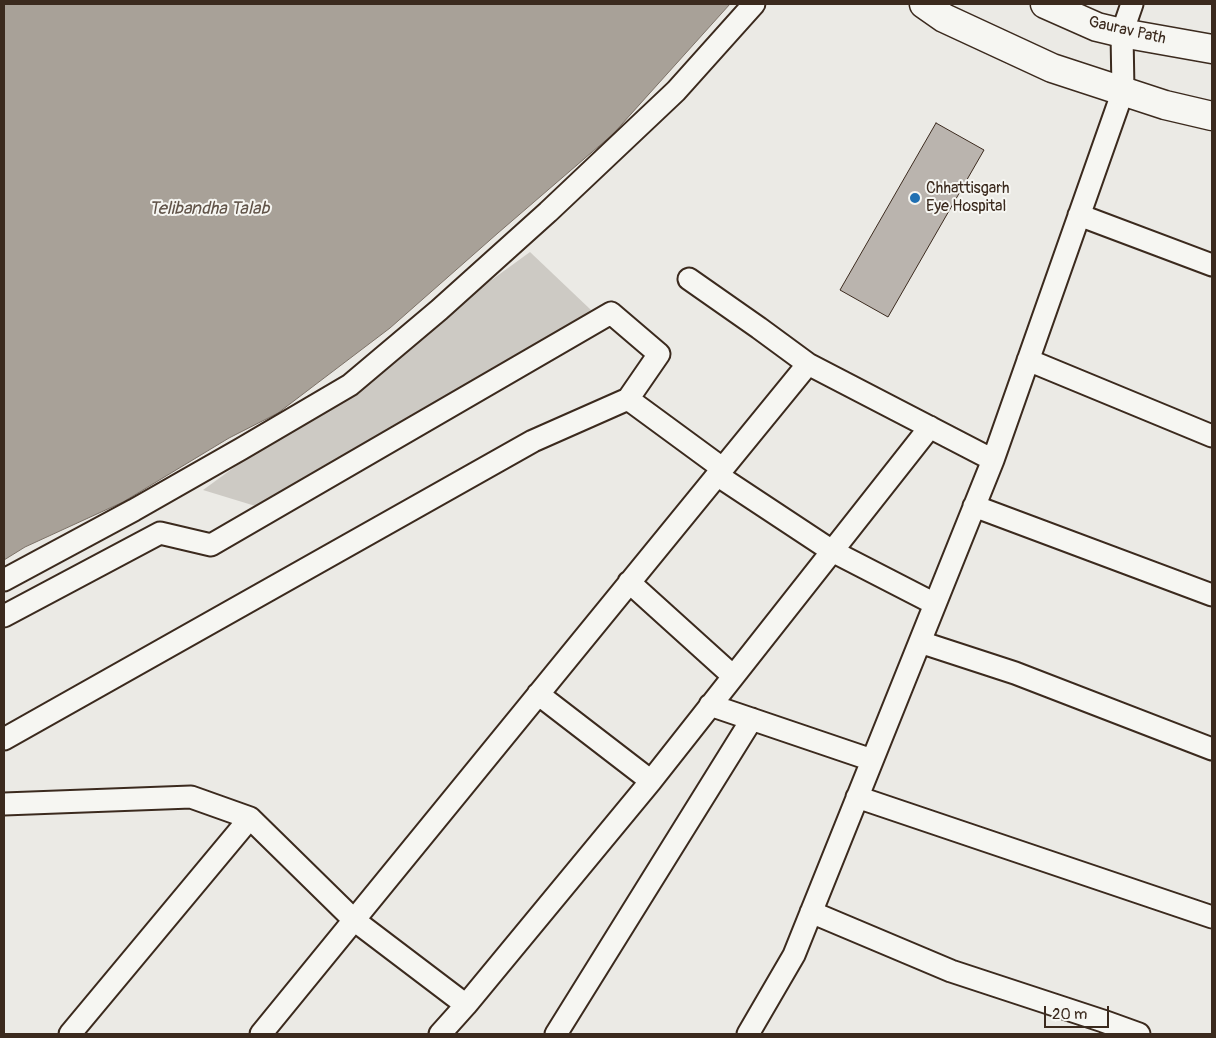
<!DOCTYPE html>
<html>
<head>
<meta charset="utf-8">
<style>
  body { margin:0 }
  #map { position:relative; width:1216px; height:1038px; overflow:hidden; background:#ebeae5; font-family:Pangolin,sans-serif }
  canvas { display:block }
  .frame { position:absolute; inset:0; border:5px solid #3b2a1e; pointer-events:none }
  .scale { position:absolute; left:1044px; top:1006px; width:65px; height:22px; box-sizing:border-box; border:2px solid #3b2a1e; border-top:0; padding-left:6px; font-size:15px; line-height:18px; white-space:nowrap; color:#3b2a1e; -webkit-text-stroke:4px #f6f6f2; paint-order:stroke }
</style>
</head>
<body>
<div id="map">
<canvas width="1216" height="1038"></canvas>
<div class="frame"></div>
<div class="scale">20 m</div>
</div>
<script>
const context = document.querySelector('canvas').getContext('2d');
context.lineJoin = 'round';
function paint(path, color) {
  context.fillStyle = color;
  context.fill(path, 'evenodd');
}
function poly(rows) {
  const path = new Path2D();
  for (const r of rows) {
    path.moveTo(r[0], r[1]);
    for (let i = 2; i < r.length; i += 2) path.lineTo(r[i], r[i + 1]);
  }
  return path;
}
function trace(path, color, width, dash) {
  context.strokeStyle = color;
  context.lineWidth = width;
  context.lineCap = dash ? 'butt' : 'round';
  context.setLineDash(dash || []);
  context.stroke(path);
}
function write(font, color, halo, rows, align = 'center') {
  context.font = font + ' Pangolin,sans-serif';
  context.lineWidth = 4;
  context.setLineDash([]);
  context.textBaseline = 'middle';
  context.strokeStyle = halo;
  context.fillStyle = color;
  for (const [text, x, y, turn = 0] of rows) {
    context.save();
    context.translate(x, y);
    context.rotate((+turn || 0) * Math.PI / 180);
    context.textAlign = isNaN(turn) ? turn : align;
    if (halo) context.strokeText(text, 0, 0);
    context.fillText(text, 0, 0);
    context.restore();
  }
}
paint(poly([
  [530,252,591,310,443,407,275,512,203,490]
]), '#cdcac4');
const water = poly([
  [4,4,730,4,613,134,498,233,390,328,278,413,229,438,123,502,25,547,4,560,4,4]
]);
paint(water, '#a8a198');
trace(water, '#7c7167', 1);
const building = poly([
  [936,123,984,150,888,317,840,290,936,123]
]);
paint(building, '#bab4ae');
trace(building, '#3b2a1e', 1);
const street = poly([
  [1079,215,1212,265],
  [689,279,759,328,808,364,993,460],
  [1028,360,1212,436],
  [717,475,832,551,935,604],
  [974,506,1212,595],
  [4,580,134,510,241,449,350,385,439,310,548,212,676,91,754,4],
  [629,582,733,676],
  [4,616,160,533,211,545,611,313,659,354,628,399],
  [920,642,1015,673,1212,749],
  [538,694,651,781],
  [710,705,872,760],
  [4,739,533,441,628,399,722,468],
  [857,797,1212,917],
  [4,804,191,797,250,818],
  [811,912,951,971,1103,1021,1139,1034],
  [70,1034,250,818,354,920,466,1005,651,781,930,427],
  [261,1034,808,364],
  [440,1034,466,1005],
  [556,1034,752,719],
  [748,1034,794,955,993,460,1123,91,1122,33,1132,4]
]);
const primary = poly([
  [924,4,944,18,1052,68,1165,105,1212,116],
  [1045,4,1097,27,1122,33,1212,49]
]);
trace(street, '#3b2a1e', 25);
trace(primary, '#3b2a1e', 31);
trace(street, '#f6f6f2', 21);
trace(primary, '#f6f6f2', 28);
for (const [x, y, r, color] of [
  [915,198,6,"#1f6fb2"]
]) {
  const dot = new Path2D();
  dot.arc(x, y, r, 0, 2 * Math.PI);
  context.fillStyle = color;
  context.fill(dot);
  trace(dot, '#f6f6f2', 2);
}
write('16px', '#3b2a1e', '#f6f6f2', [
  ["Gaurav Path",1127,31,13]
]);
write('16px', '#3b2a1e', '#f6f6f2', [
  ["Chhattisgarh",926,189],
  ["Eye Hospital",926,207]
], 'left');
write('italic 18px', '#615449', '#f6f6f2', [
  ["Telibandha Talab",209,209]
]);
</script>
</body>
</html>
